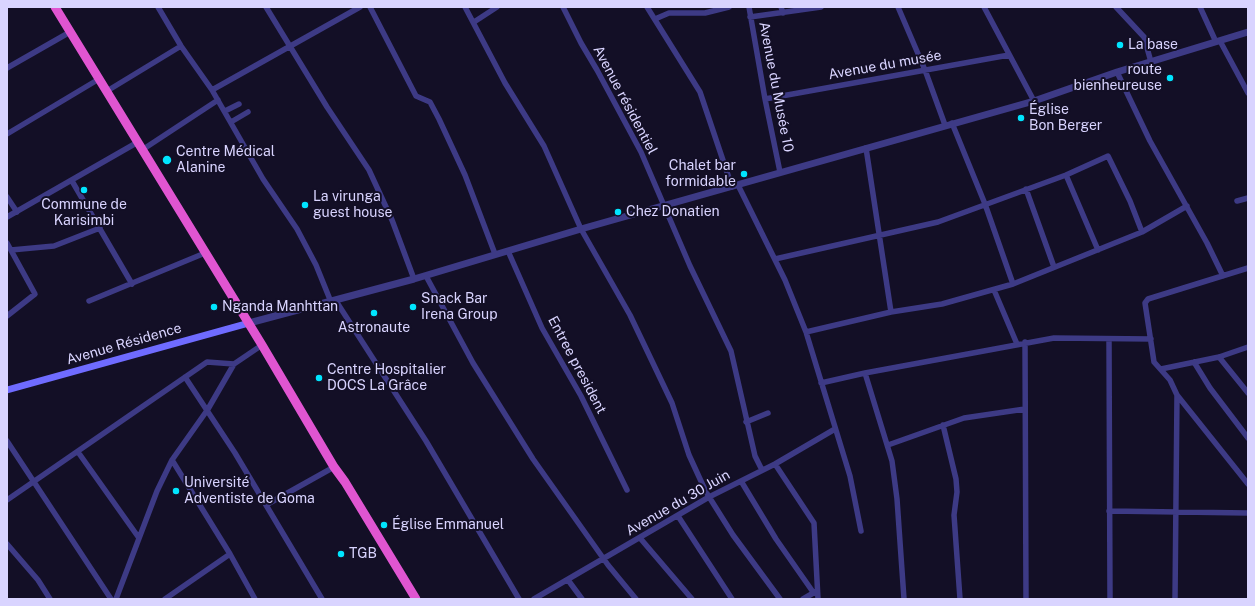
<!DOCTYPE html>
<html>
<head>
<meta charset="utf-8">
<style>
  body { margin:0 }
  #map { position:relative; width:1255px; height:606px; overflow:hidden; background:#130f26; font-family:"Public Sans",sans-serif }
  canvas { display:block }
  .frame { position:absolute; inset:0; border:8px solid #d9d4ff; pointer-events:none }
</style>
</head>
<body>
<div id="map">
<canvas width="1255" height="606"></canvas>
<div class="frame"></div>
</div>
<script>
const context = document.querySelector('canvas').getContext('2d');
context.lineJoin = 'round';
function poly(rows) {
  const path = new Path2D();
  for (const r of rows) {
    path.moveTo(r[0], r[1]);
    for (let i = 2; i < r.length; i += 2) path.lineTo(r[i], r[i + 1]);
  }
  return path;
}
function trace(path, color, width, dash) {
  context.strokeStyle = color;
  context.lineWidth = width;
  context.lineCap = dash ? 'butt' : 'round';
  context.setLineDash(dash || []);
  context.stroke(path);
}
function write(font, color, halo, rows, align = 'center') {
  context.font = font + ' "Public Sans",sans-serif';
  context.lineWidth = 4;
  context.setLineDash([]);
  context.textBaseline = 'middle';
  context.strokeStyle = halo;
  context.fillStyle = color;
  for (const [text, x, y, turn = 0] of rows) {
    context.save();
    context.translate(x, y);
    context.rotate((+turn || 0) * Math.PI / 180);
    context.textAlign = isNaN(turn) ? turn : align;
    if (halo) context.strokeText(text, 0, 0);
    context.fillText(text, 0, 0);
    context.restore();
  }
}
trace(poly([
  [158,7,181,46,212,90,263,179,297,229,316,265,331,302],
  [266,7,327,107,369,170,392,220,414,279],
  [370,7,416,96,430,102,439,119,465,175,495,254],
  [465,7,505,83,544,146,581,229,630,315,672,403,689,455,706,492,733,535,780,599],
  [563,7,581,43,597,70,641,152,690,266,731,351,755,456,762,470],
  [647,7,700,92,732,187],
  [749,7,765,99,780,172],
  [781,7,783,13],
  [898,7,925,70,945,125],
  [984,7,1034,101],
  [1116,7,1144,37,1151,62],
  [1200,7,1216,42],
  [750,17,821,7],
  [655,19,669,13,705,13,729,7],
  [474,22,497,7],
  [1220,41,1248,93],
  [7,68,70,32],
  [1117,72,1150,141,1207,243,1223,276],
  [212,90,360,7],
  [107,91,181,46],
  [765,99,1009,55],
  [225,111,239,104],
  [231,122,248,112],
  [952,123,985,204,1013,284],
  [7,134,99,79],
  [866,148,891,312],
  [142,150,218,100],
  [1066,175,1098,250],
  [72,181,132,284],
  [738,185,785,280,806,332,850,476,861,531],
  [1026,189,1054,267],
  [7,197,17,212],
  [1237,201,1248,198],
  [7,217,138,142],
  [7,243,35,294,7,316],
  [11,250,54,246,100,228],
  [508,251,542,328,581,396,627,490],
  [775,259,938,222,1066,175,1108,156,1130,201,1142,232],
  [1248,268,1148,299,1145,303,1154,362,1170,380,1177,395,1248,484],
  [426,276,473,363,533,459,608,565,636,599],
  [994,290,1017,344],
  [89,301,205,253],
  [336,301,426,441,519,599],
  [806,332,891,312,942,304,1013,284,1142,232,1187,206],
  [1109,339,1110,599],
  [1025,342,1026,599],
  [1219,357,1248,393],
  [1194,362,1210,388,1248,438],
  [1161,369,1219,357,1248,347],
  [865,373,892,461,897,499,904,599],
  [185,377,235,453,322,599],
  [821,383,865,373,1054,338,1151,339],
  [746,422,768,413],
  [943,425,956,479,957,492,954,515,960,599],
  [7,441,111,599],
  [888,445,964,418,1025,409],
  [78,452,139,538],
  [172,460,230,554,255,599],
  [775,464,814,523,818,599],
  [741,481,776,539,813,592],
  [7,500,207,362,234,364],
  [266,505,334,467],
  [1109,511,1248,513],
  [678,516,732,599],
  [640,538,692,599],
  [7,544,38,580,50,599],
  [568,580,582,599],
  [116,599,157,491,172,460,208,409,234,364,262,345],
  [165,599,230,554],
  [534,599,709,497,775,464,835,429],
  [803,599,815,592],
  [1175,599,1177,395]
]), '#3d3a85', 5.5);
trace(poly([
  [249,323,414,279,581,229,1034,101,1117,72,1248,32]
]), '#3d3a85', 7);
trace(poly([
  [7,390,249,323]
]), '#6f6bff', 7);
trace(poly([
  [55,7,262,345,334,467,345,482,416,599]
]), '#e055d1', 9);
for (const [x, y, r, color] of [
  [1120,45,4,"#00e5ff"],
  [1170,78,4,"#00e5ff"],
  [1021,118,4,"#00e5ff"],
  [167,160,5,"#00e5ff"],
  [744,174,4,"#00e5ff"],
  [84,190,4,"#00e5ff"],
  [305,205,4,"#00e5ff"],
  [618,212,4,"#00e5ff"],
  [214,307,4,"#00e5ff"],
  [413,307,4,"#00e5ff"],
  [374,313,4,"#00e5ff"],
  [319,378,4,"#00e5ff"],
  [176,491,4,"#00e5ff"],
  [384,525,4,"#00e5ff"],
  [341,554,4,"#00e5ff"]
]) {
  const dot = new Path2D();
  dot.arc(x, y, r, 0, 2 * Math.PI);
  context.fillStyle = color;
  context.fill(dot);
  trace(dot, '#130f26', 1.5);
}
write('14px', '#d9d4ff', '#130f26', [
  ["La base",1128,45],
  ["route",1162,70,"right"],
  ["bienheureuse",1162,86,"right"],
  ["Église",1029,110],
  ["Bon Berger",1029,126],
  ["Centre Médical",176,152],
  ["Alanine",176,168],
  ["Chalet bar",736,166,"right"],
  ["formidable",736,182,"right"],
  ["La virunga",313,197],
  ["guest house",313,213],
  ["Commune de",84,205,"center"],
  ["Karisimbi",84,221,"center"],
  ["Chez Donatien",626,212],
  ["Snack Bar",421,299],
  ["Irena Group",421,315],
  ["Nganda Manhttan",222,307],
  ["Astronaute",374,328,"center"],
  ["Centre Hospitalier",327,370],
  ["DOCS La Grâce",327,386],
  ["Université",184,483],
  ["Adventiste de Goma",184,499],
  ["Église Emmanuel",392,525],
  ["TGB",349,554]
], 'left');
write('14px', '#d9d4ff', '#130f26', [
  ["Avenue du musée",885,65,-10],
  ["Avenue du Musée 10",776,87,79],
  ["Avenue résidentiel",625,100,62],
  ["Avenue Résidence",124,344,-16],
  ["Entree president",577,365,62],
  ["Avenue du 30 Juin",678,503,-30]
]);
</script>
</body>
</html>
